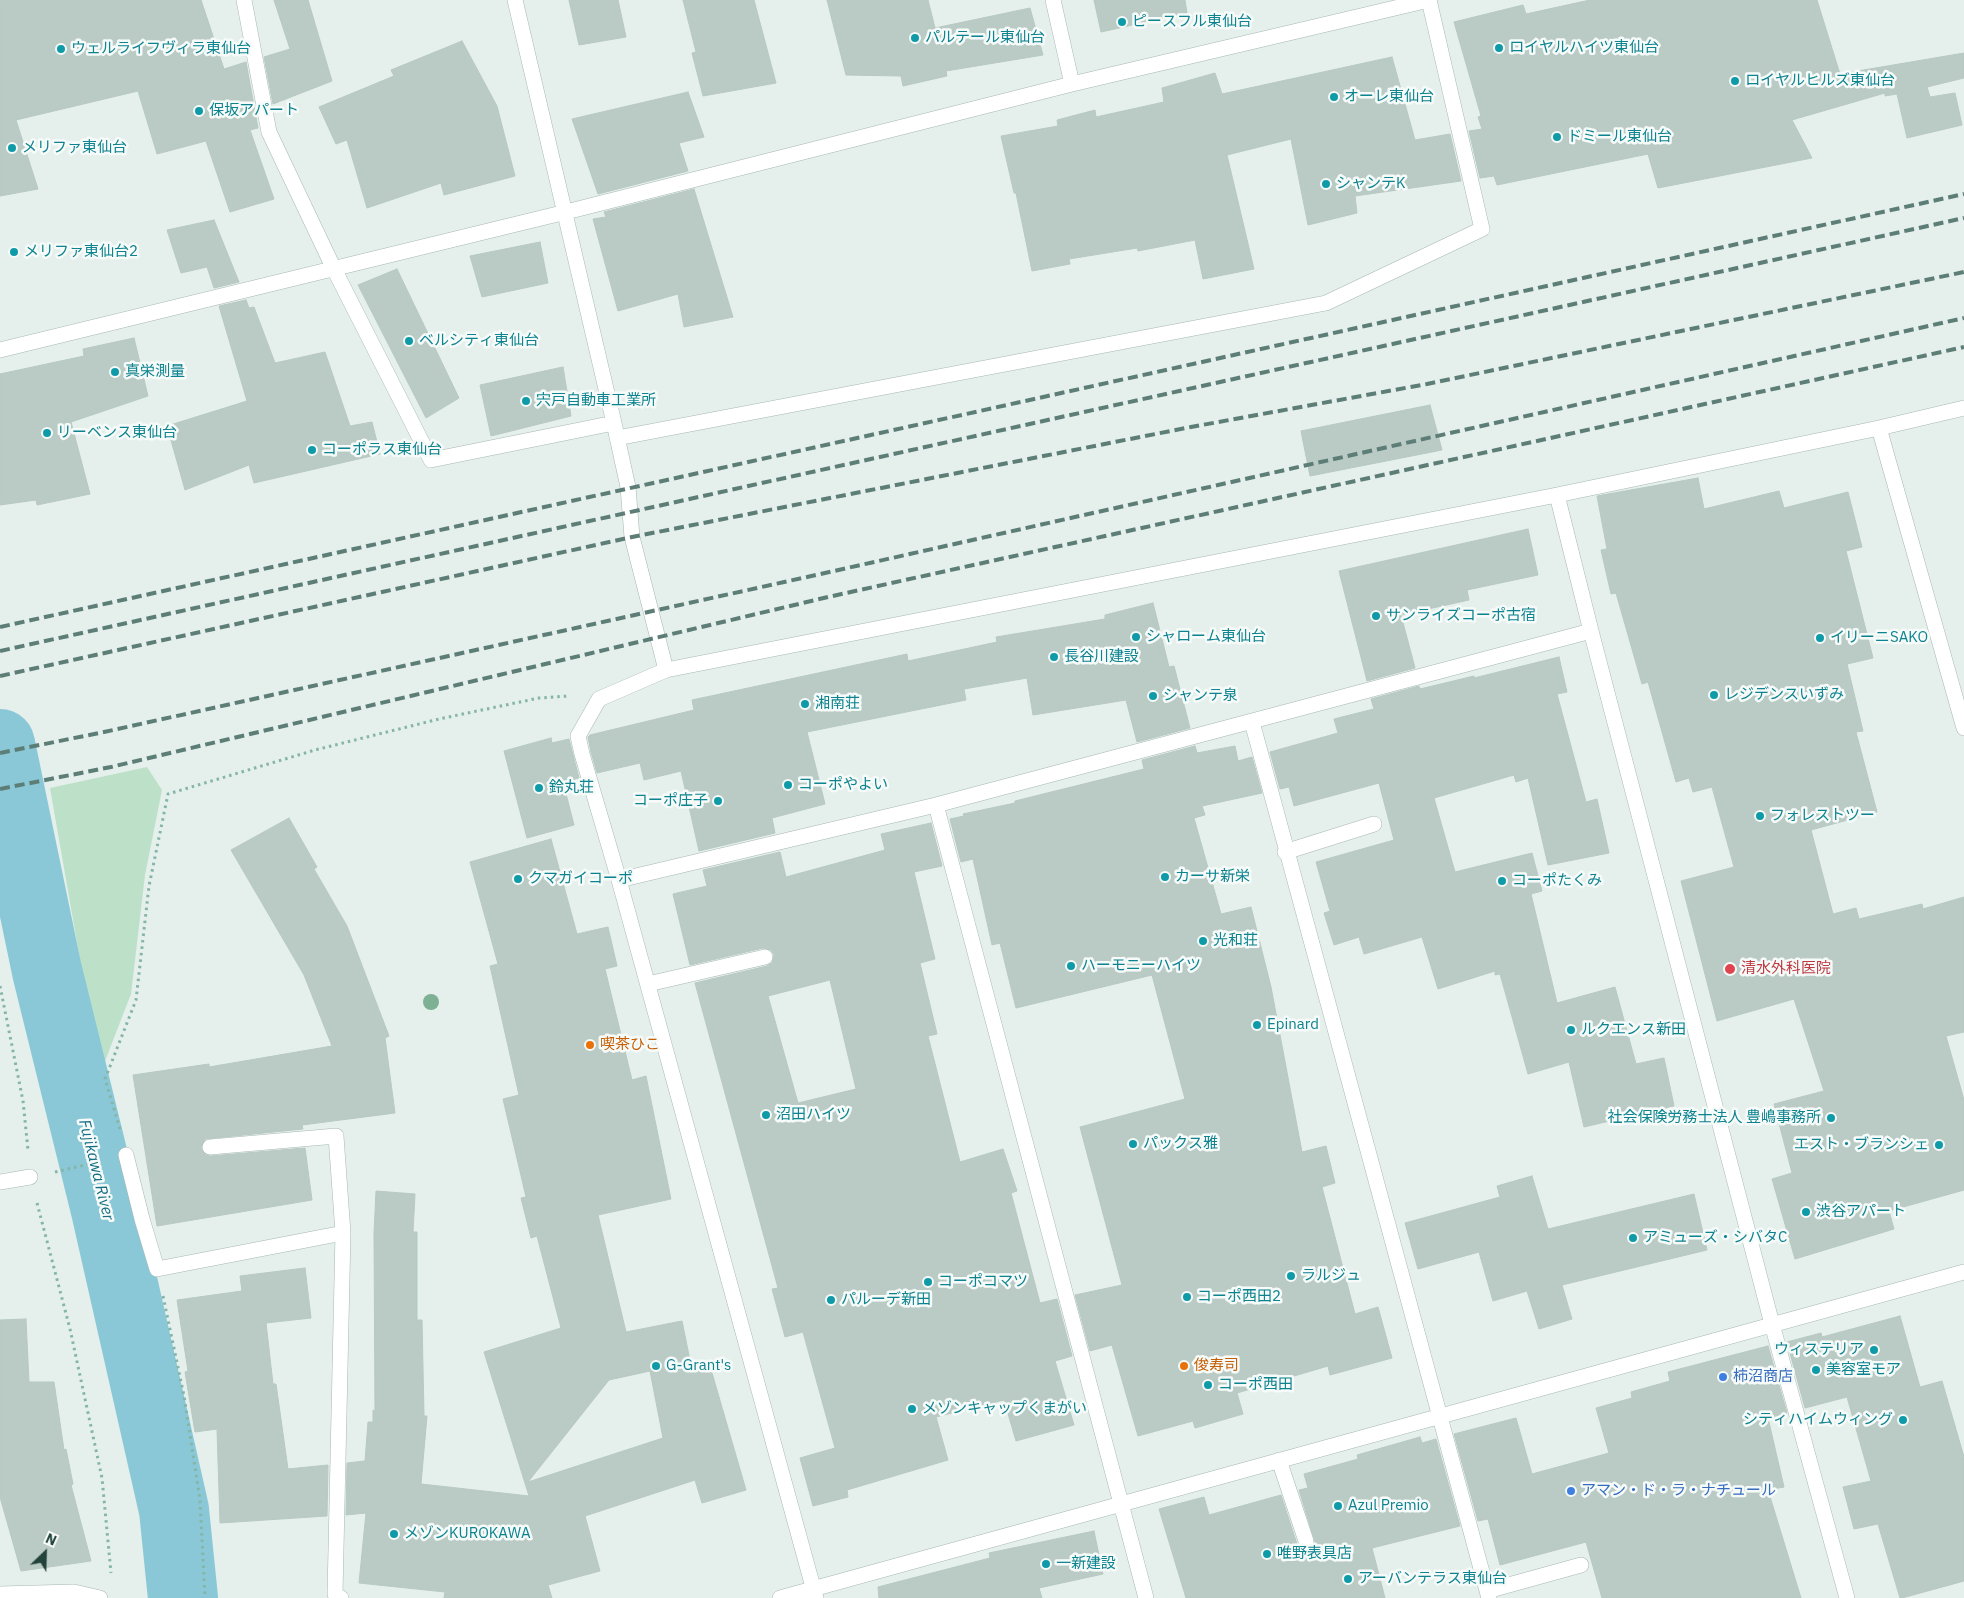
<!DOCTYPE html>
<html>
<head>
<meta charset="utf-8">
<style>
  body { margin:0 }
  #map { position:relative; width:1964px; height:1598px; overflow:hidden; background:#e5efeb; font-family:"IBM Plex Sans",sans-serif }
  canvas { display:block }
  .north { position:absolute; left:20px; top:1528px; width:50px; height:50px; -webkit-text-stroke:4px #f6fbf9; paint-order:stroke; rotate:24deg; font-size:14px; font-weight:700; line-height:20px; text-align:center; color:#22433b }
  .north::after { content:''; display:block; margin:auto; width:18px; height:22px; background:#22433b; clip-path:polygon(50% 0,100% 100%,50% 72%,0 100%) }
</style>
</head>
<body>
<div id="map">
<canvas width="1964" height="1598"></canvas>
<div class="north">N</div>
</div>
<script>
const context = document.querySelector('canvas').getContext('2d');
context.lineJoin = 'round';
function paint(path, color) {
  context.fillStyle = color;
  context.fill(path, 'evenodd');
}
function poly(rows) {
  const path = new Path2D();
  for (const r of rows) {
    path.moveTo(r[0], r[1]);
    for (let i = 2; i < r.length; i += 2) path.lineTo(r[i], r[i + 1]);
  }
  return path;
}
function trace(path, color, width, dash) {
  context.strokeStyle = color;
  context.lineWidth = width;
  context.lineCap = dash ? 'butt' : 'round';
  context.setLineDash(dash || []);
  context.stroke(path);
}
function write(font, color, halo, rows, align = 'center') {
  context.font = font + ' "IBM Plex Sans","Noto Sans JP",sans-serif';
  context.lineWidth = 5;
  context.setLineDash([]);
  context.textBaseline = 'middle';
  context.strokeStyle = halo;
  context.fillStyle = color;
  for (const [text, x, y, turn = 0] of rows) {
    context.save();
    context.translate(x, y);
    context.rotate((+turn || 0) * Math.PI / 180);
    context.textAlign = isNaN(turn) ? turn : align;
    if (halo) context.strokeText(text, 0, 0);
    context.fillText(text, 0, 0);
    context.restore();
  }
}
paint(poly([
  [147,767,162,790,145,875,131,994,100,1074,50,788]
]), '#bde1c8');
trace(poly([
  [0,744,47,971,106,1210,174,1510,183,1598]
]), '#8ac8d7', 70);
const building = poly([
  [0,0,201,0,224,69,246,62,258,128,250,130,274,199,230,212,206,141,157,154,138,91,16,120,38,189,0,196,0,0],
  [274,0,308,0,332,81,273,104,264,57,290,49,274,0],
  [569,0,618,0,626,37,579,45,569,0],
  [683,0,754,0,776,83,703,96,692,53,696,52,683,0],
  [827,0,928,0,935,28,1030,8,1043,55,946,71,947,76,903,86,901,76,846,75,827,0],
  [1094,0,1185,0,1187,13,1101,32,1094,0],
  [1590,0,1817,0,1840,74,1964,53,1964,78,1927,87,1930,97,1955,93,1962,125,1907,138,1897,94,1885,96,1885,93,1792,120,1812,158,1658,188,1648,154,1497,185,1494,176,1480,178,1469,131,1482,129,1478,117,1481,116,1454,22,1523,5,1526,14,1590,0],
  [462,41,497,106,515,176,444,195,441,183,367,208,347,140,336,144,319,107,394,76,391,70,462,41],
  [1392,57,1415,140,1450,134,1461,181,1355,196,1357,213,1308,225,1291,139,1227,155,1254,269,1203,279,1195,240,1138,251,1137,248,1069,259,1070,264,1032,271,1016,193,1014,193,1001,136,1058,126,1057,120,1095,110,1096,117,1164,102,1162,88,1215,73,1222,94,1392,57],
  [688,92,704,137,679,143,688,171,598,194,572,119,688,92],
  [694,189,733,317,684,327,678,294,618,311,593,219,606,217,604,212,694,189],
  [214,220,239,282,214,288,207,267,181,273,167,230,214,220],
  [540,242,548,283,482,297,470,256,540,242],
  [397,269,459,398,426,418,358,285,397,269],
  [246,300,249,308,254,307,275,363,325,352,350,426,372,422,380,454,254,483,249,465,185,490,167,426,247,401,219,306,246,300],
  [134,338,148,396,71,422,90,494,37,505,36,500,0,505,0,374,84,356,83,349,134,338],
  [563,367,571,416,491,436,480,385,563,367],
  [1430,405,1442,450,1310,476,1301,431,1430,405],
  [1698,478,1704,509,1779,491,1784,508,1848,492,1862,547,1846,551,1873,658,1847,664,1863,731,1856,732,1877,812,1811,830,1833,914,1856,908,1859,919,1922,904,1923,909,1964,897,1964,1032,1946,1036,1964,1100,1964,1190,1889,1211,1894,1229,1795,1259,1772,1179,1792,1173,1774,1104,1824,1091,1794,999,1717,1021,1681,881,1734,867,1712,787,1693,792,1689,778,1676,782,1648,682,1642,684,1616,593,1611,594,1601,550,1607,549,1597,496,1698,478],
  [1528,529,1538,575,1467,590,1469,600,1401,615,1415,668,1367,681,1339,571,1528,529],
  [1153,603,1169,667,1174,666,1190,728,1137,742,1126,700,1033,715,1027,678,964,689,966,700,807,732,825,804,772,818,775,833,699,851,681,771,644,780,640,763,597,773,591,752,588,737,590,735,694,710,692,700,907,654,908,661,997,642,996,637,1105,619,1105,615,1153,603],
  [1559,657,1567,692,1557,694,1586,802,1597,799,1609,853,1548,865,1528,778,1516,782,1514,775,1434,798,1455,872,1532,853,1542,891,1531,894,1557,1003,1615,987,1636,1064,1664,1058,1674,1106,1584,1127,1569,1062,1528,1074,1500,974,1495,975,1495,971,1438,989,1422,937,1364,954,1359,937,1334,945,1324,913,1330,911,1316,862,1394,840,1379,783,1294,806,1289,787,1280,789,1270,752,1338,733,1334,719,1374,709,1371,699,1419,686,1420,689,1474,676,1474,678,1559,657],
  [551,738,552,743,569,739,579,778,563,782,574,825,527,838,504,751,551,738],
  [1195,746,1197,753,1235,746,1238,761,1252,757,1262,793,1202,806,1205,815,1194,818,1221,914,1251,907,1271,987,1302,1152,1326,1146,1335,1183,1322,1187,1355,1314,1378,1307,1392,1358,1330,1375,1328,1366,1237,1393,1243,1414,1195,1428,1193,1421,1138,1436,1112,1345,1090,1351,1075,1295,1122,1285,1080,1127,1185,1099,1152,975,1016,1008,1000,943,992,945,973,859,961,862,950,819,964,816,963,814,1015,803,1015,801,1144,769,1142,760,1195,746],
  [289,818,317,867,314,869,347,926,389,1036,385,1038,395,1113,302,1125,303,1129,205,1139,201,1148,206,1155,210,1156,305,1148,312,1200,157,1226,133,1075,209,1064,209,1067,332,1046,304,975,231,850,289,818],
  [931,823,942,866,914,872,935,959,920,963,937,1034,928,1036,960,1162,1003,1149,1017,1191,1011,1193,1040,1303,1057,1299,1072,1356,1055,1361,1074,1425,1016,1441,1004,1400,936,1417,948,1460,847,1490,848,1497,813,1506,800,1458,835,1448,803,1332,785,1337,772,1289,778,1288,695,983,767,966,772,963,774,955,771,950,763,948,690,965,673,894,707,886,703,870,780,852,786,877,885,850,881,834,931,823],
  [830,980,856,1089,798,1103,768,996,830,980],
  [551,839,577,934,608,927,617,966,605,969,632,1080,646,1076,671,1199,598,1215,626,1332,682,1321,692,1370,710,1366,746,1490,702,1503,695,1480,585,1516,600,1571,548,1585,552,1598,444,1598,445,1592,359,1583,366,1513,346,1515,347,1463,365,1461,368,1422,373,1422,373,1410,375,1411,374,1234,376,1191,415,1194,413,1232,417,1232,417,1320,422,1320,424,1416,427,1416,421,1484,529,1496,484,1352,561,1328,537,1236,531,1238,521,1198,526,1197,503,1099,519,1095,490,966,498,964,470,862,551,839],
  [650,1371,663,1438,528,1482,609,1380,650,1371],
  [1532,1176,1548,1229,1694,1194,1707,1250,1562,1285,1572,1319,1539,1329,1527,1291,1493,1301,1479,1252,1418,1269,1405,1223,1500,1197,1497,1186,1532,1176],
  [305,1268,311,1318,266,1323,273,1384,276,1384,288,1469,328,1465,327,1516,220,1523,217,1429,195,1432,185,1372,188,1371,177,1300,242,1291,240,1276,305,1268],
  [1900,1316,1920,1387,1942,1381,1964,1457,1964,1581,1902,1598,1900,1598,1878,1524,1854,1529,1843,1487,1871,1481,1847,1397,1805,1408,1787,1342,1821,1333,1822,1337,1900,1316],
  [26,1319,29,1382,54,1382,64,1450,66,1449,73,1484,71,1485,91,1561,21,1571,0,1497,0,1320,26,1319],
  [1768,1346,1787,1413,1768,1418,1784,1487,1768,1490,1801,1598,1602,1598,1586,1542,1500,1565,1488,1519,1478,1521,1454,1434,1516,1418,1532,1474,1609,1453,1596,1408,1632,1398,1631,1392,1670,1381,1668,1372,1768,1346],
  [1420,1437,1422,1443,1436,1439,1460,1526,1372,1548,1385,1598,1186,1598,1159,1509,1204,1497,1209,1515,1281,1495,1297,1544,1300,1548,1308,1550,1315,1542,1299,1490,1308,1488,1304,1474,1358,1459,1357,1455,1420,1437],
  [1094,1531,1103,1574,1039,1588,1042,1598,879,1598,878,1587,990,1558,989,1553,1094,1531]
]);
paint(building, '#bacac4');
trace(building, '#b7c9c2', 1);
const minor = poly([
  [244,0,269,132,334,269,431,460,614,423],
  [515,0,614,423,628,487,632,537,666,670],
  [1053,0,1072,84],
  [0,350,566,212,1072,84,1429,0],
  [1879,428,1964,728],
  [617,438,1326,303,1482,229,1429,0],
  [1252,722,1489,1598],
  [936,805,1146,1598],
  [1285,852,1374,824],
  [619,880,936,805,1591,631],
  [648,984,765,957],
  [210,1147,336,1136,343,1233],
  [126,1155,142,1219,157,1269,343,1233,335,1594,341,1598],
  [0,1182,30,1177],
  [1279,1460,1306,1541],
  [1487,1591,1581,1565],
  [0,1594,74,1592,100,1598],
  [780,1598,1964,1272],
  [816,1598,619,880,582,754,578,736,599,699,666,670,1557,495],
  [1847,1598,1772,1324,1591,631,1557,495,1879,428,1964,408]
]);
trace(minor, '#a7b8b3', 16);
trace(poly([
  [0,986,23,1101,28,1150],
  [120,1129,105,1079,136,1000,149,886,168,794,315,750,439,719,539,698,569,696],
  [55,1172,98,1162],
  [37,1203,70,1329,102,1478,111,1573],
  [163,1296,184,1396,200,1500,205,1598]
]), '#84b5a7', 3, [2.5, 4]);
trace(minor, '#fff', 15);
trace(poly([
  [0,627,1964,194],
  [0,651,1964,218],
  [0,676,632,537,1191,427,1427,384,1964,272],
  [0,753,104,732,825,573,1964,318],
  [0,789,111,767,828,597,1964,347]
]), '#5d7e76', 4, [10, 5]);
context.fillStyle = '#7eb094';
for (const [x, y] of [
  [431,1002]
]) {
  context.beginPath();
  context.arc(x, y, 8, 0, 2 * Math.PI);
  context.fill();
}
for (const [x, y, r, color] of [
  [1122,22,5,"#0f9aa8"],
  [915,38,5,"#0f9aa8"],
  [1499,48,5,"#0f9aa8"],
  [61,49,5,"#0f9aa8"],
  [1735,81,5,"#0f9aa8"],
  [1334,97,5,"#0f9aa8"],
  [199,111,5,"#0f9aa8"],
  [1557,137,5,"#0f9aa8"],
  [12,148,5,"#0f9aa8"],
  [1326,184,5,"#0f9aa8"],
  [14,252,5,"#0f9aa8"],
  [409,341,5,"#0f9aa8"],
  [115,372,5,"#0f9aa8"],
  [526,401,5,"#0f9aa8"],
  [47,433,5,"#0f9aa8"],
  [312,450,5,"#0f9aa8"],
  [1376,616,5,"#0f9aa8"],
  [1136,637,5,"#0f9aa8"],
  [1820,638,5,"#0f9aa8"],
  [1054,657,5,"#0f9aa8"],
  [1714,695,5,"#0f9aa8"],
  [1153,696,5,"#0f9aa8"],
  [805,704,5,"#0f9aa8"],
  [788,785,5,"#0f9aa8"],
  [539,788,5,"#0f9aa8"],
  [718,801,5,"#0f9aa8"],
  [1760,816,5,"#0f9aa8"],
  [1165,877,5,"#0f9aa8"],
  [518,879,5,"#0f9aa8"],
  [1502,881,5,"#0f9aa8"],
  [1203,941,5,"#0f9aa8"],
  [1071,966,5,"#0f9aa8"],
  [1730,969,6,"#e0444e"],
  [1257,1025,5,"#0f9aa8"],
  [1571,1030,5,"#0f9aa8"],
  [590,1045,5,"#e8710a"],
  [766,1115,5,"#0f9aa8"],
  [1831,1118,5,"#0f9aa8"],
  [1133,1144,5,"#0f9aa8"],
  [1939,1145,5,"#0f9aa8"],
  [1806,1212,5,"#0f9aa8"],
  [1633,1238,5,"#0f9aa8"],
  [1291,1276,5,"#0f9aa8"],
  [928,1282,5,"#0f9aa8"],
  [1187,1297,5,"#0f9aa8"],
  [831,1300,5,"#0f9aa8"],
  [1874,1350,5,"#0f9aa8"],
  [656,1366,5,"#0f9aa8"],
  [1184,1366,5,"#e8710a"],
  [1816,1370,5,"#0f9aa8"],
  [1723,1377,5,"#3f7fe0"],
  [1208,1385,5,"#0f9aa8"],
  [912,1409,5,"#0f9aa8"],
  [1903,1420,5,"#0f9aa8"],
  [1571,1491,5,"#3f7fe0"],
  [1338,1506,5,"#0f9aa8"],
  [394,1534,5,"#0f9aa8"],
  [1267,1554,5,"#0f9aa8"],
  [1046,1564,5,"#0f9aa8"],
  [1348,1579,5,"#0f9aa8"]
]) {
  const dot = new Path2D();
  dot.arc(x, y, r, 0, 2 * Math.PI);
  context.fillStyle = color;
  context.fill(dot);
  trace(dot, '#f6fbf9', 2);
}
write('15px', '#0d838f', '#f6fbf9', [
  ["ピースフル東仙台",1132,22],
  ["パルテール東仙台",925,38],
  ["ロイヤルハイツ東仙台",1509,48],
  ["ウェルライフヴィラ東仙台",71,49],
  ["ロイヤルヒルズ東仙台",1745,81],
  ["オーレ東仙台",1344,97],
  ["保坂アパート",209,111],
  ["ドミール東仙台",1567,137],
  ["メリファ東仙台",22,148],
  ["シャンテK",1336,184],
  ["メリファ東仙台2",24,252],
  ["ベルシティ東仙台",419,341],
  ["真栄測量",125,372],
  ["宍戸自動車工業所",536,401],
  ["リーベンス東仙台",57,433],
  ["コーポラス東仙台",322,450],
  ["サンライズコーポ古宿",1386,616],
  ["シャローム東仙台",1146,637],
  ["イリーニSAKO",1830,638],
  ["長谷川建設",1064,657],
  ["レジデンスいずみ",1724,695],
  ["シャンテ泉",1163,696],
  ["湘南荘",815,704],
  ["コーポやよい",798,785],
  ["鈴丸荘",549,788],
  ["コーポ庄子",708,801,"right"],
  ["フォレストツー",1770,816],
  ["カーサ新栄",1175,877],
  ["クマガイコーポ",528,879],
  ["コーポたくみ",1512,881],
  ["光和荘",1213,941],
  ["ハーモニーハイツ",1081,966],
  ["Epinard",1267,1025],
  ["ルクエンス新田",1581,1030],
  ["沼田ハイツ",776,1115],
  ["社会保険労務士法人 豊嶋事務所",1821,1118,"right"],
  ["パックス雅",1143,1144],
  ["エスト・ブランシェ",1929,1145,"right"],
  ["渋谷アパート",1816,1212],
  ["アミューズ・シバタC",1643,1238],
  ["ラルジュ",1301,1276],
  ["コーポコマツ",938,1282],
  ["コーポ西田2",1197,1297],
  ["パルーデ新田",841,1300],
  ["ウィステリア",1864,1350,"right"],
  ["G-Grant's",666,1366],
  ["美容室モア",1826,1370],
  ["コーポ西田",1218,1385],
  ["メゾンキャップくまがい",922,1409],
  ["シティハイムウィング",1893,1420,"right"],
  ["Azul Premio",1348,1506],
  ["メゾンKUROKAWA",404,1534],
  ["唯野表具店",1277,1554],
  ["一新建設",1056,1564],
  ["アーバンテラス東仙台",1358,1579]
], 'left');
write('15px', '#be3a42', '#f6fbf9', [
  ["清水外科医院",1741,969]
], 'left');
write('15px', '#c56008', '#f6fbf9', [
  ["喫茶ひこ",600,1045],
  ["俊寿司",1194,1366]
], 'left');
write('15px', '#366cbe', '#f6fbf9', [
  ["柿沼商店",1733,1377],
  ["アマン・ド・ラ・ナチュール",1581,1491]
], 'left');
write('italic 16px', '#176e84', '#f6fbf9', [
  ["Fujikawa River",96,1170,76]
]);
</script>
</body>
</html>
